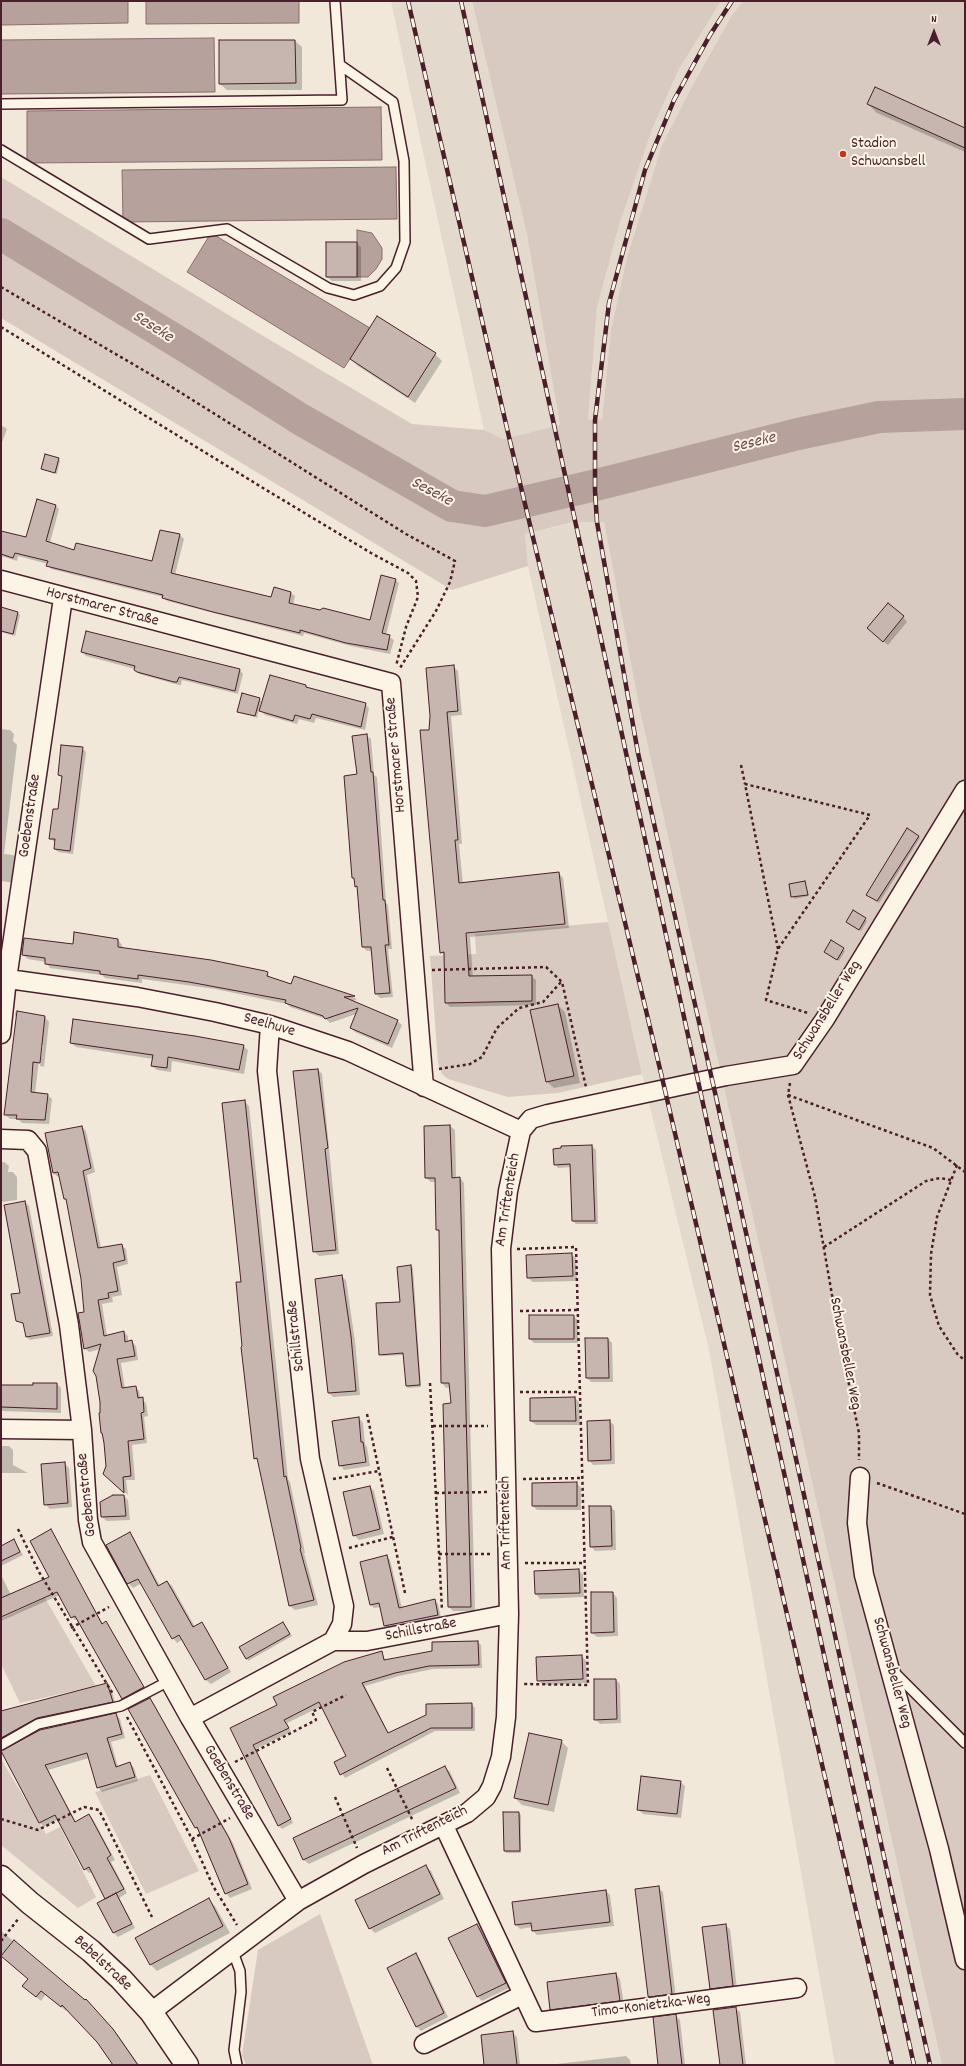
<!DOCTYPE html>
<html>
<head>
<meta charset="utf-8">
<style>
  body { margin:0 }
  #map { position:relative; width:966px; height:2066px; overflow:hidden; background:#f1e8da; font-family:Dekko,sans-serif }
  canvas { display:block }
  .frame { position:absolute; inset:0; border:2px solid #4a1f2b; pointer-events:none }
  .north { position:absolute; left:914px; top:12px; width:40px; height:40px; -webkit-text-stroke:3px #fcf5e5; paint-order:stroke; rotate:0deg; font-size:11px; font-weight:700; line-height:16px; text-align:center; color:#4a1f2b }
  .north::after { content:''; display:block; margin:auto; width:14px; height:18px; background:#4a1f2b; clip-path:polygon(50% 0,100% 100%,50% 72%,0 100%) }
</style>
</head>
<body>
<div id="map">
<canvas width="966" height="2066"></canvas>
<div class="frame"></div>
<div class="north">N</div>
</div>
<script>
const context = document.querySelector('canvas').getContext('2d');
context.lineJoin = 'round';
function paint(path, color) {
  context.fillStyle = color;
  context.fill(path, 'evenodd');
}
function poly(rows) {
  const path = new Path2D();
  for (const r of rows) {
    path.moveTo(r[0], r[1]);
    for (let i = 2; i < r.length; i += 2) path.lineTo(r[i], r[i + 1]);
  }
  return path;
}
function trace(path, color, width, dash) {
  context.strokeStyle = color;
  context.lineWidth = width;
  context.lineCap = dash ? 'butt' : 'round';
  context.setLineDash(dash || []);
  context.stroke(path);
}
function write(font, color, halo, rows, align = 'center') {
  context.font = font + ' Dekko,sans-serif';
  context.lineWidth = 4;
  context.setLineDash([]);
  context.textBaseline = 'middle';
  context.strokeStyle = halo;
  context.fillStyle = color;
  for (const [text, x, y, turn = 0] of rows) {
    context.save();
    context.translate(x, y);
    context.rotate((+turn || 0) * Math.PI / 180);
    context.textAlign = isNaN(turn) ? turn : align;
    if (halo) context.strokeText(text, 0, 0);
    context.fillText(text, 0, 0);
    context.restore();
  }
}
paint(poly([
  [391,1,472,1,527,235,560,425,503,439,484,430,421,143],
  [721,1,743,1,732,15,690,90,662,145,627,257,611,330,602,419,588,420,597,308,619,225,653,127,679,69],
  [581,521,604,522,640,711,942,2065,835,2065,709,1350,642,1074,528,566,525,534]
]), '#e4d9cd');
paint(poly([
  [472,1,721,1,679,69,653,127,619,225,597,308,588,420,602,419,611,330,627,257,662,145,690,90,732,15,743,1,965,1,965,2065,942,2065,640,711,604,522,574,522,525,534,528,566,452,590,1,318,1,177,255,331,412,424,484,430,503,439,560,425,527,235],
  [608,922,642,1074,558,1093,508,1097,448,1079,442,1074,438,1063,430,956,476,954,475,934],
  [45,1598,96,1686,20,1703,1,1664,1,1619],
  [1,1759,46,1834,60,1827,96,1897,78,1908,1,1845],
  [150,1775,199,1871,146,1894,95,1792],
  [320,1914,373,2065,246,2065,242,2055,258,1950]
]), '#d8cac0');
const water = poly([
  [1,1,128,1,128,23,1,25,1,1],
  [146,1,299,1,299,23,146,24,146,1],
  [214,38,215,92,1,94,1,40,214,38],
  [381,107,382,160,27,163,27,111,381,107],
  [396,167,397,219,123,222,122,170,396,167],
  [357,230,372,233,382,248,382,259,376,269,368,277,357,277,357,230],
  [211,233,370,328,344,368,187,272,211,233]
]);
paint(water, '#b6a19c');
trace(water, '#8b6d6f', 1);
paint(poly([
  [295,41,302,47,302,90,227,90,220,84],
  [868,104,965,129,965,152,877,113],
  [356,243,361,247,361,281,332,281,327,277],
  [435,354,442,361,415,403,358,366,351,359],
  [1,425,7,429,1,445],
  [58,459,60,461,57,474,42,469],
  [55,505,59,509,50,543,75,551,153,562,160,531,180,535,184,539,175,575,272,599,274,588,291,593,295,596,293,605,371,621,395,580,399,583,386,635,394,640,390,654,351,646,304,633,303,636,167,601,163,597,51,569,48,564,18,556,17,561,1,556,1,532,27,539],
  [1,608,18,613,20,615,15,636,1,632],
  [903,617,907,622,888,645,873,633],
  [82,652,240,670,243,674,238,694,182,680,181,685,179,685,139,674,135,669,86,656],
  [453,666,458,671,462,715,451,716,462,844,459,844,463,884,559,873,563,878,569,928,470,937,473,977,531,976,536,980,536,1005,450,1007,446,1003,445,956,441,952,430,730],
  [306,686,309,689,365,704,369,708,365,730,316,718,314,723,299,719,297,724,265,715,261,711],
  [259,699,261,701,257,718,238,711],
  [1,729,10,730,14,734,13,741,17,745,4,854,13,855,17,859,15,883,1,881],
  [367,736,371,739,374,775,377,777,386,903,388,905,392,949,388,949,393,997,380,998,376,994,372,951,367,951,363,947,358,889,353,878,358,775],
  [82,748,86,752,73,854,58,852,55,849,55,842,50,839,59,810,63,779,59,775],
  [918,836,920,838,879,903,869,896],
  [805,882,809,896,794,899,790,885],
  [865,919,867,921,861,931,849,924],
  [118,940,122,945,122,948,267,973,271,979,292,985,294,977,354,997,357,1000,350,1001,397,1021,402,1025,392,1048,355,1032,351,1028,356,1014,330,1023,326,1019,290,1007,287,1004,215,989,142,979,142,983,105,978,102,975,50,968,46,962,28,959,23,955,74,945],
  [832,942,845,951,839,961,827,953],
  [558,1005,565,1012,580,1083,554,1088,547,1082],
  [15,1012,45,1017,49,1022,44,1067,40,1066,43,1045,41,1045,35,1093,47,1095,52,1099,49,1124,22,1123,18,1119,10,1119,5,1114,15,1039,43,1043,15,1016],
  [71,1043,243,1046,248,1050,244,1074,172,1061,171,1072,157,1070,152,1066,153,1059,76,1047],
  [318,1070,322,1074,339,1254,319,1256,314,1251],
  [244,1101,249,1106,288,1479,290,1482,305,1553,304,1553,318,1605,295,1610,290,1606,259,1462,255,1458,244,1347,242,1282],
  [450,1126,455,1130,456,1178,460,1178,464,1183,475,1611,453,1611,449,1607,452,1404,450,1387,446,1388,442,1383,440,1233,437,1230,436,1182,431,1182,426,1178,425,1127],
  [82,1127,86,1131,95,1172,87,1175,101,1248,121,1245,126,1249,128,1264,117,1267,122,1295,112,1297,113,1302,102,1304,107,1336,124,1332,128,1336,128,1342,131,1341,136,1346,138,1360,121,1363,125,1389,135,1387,139,1391,141,1399,146,1403,148,1416,144,1417,147,1443,132,1445,135,1480,126,1480,128,1495,109,1478,104,1435,102,1433,101,1349,89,1352,85,1348,85,1313,83,1289,67,1200,65,1198,60,1176,58,1177,53,1173],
  [592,1146,596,1150,598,1224,576,1224,573,1221,571,1167,558,1168,555,1164,562,1147],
  [1,1162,4,1162,9,1166,8,1172,13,1172,17,1177,17,1200,3,1202,1,1200],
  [25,1202,29,1206,53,1336,30,1340,27,1337,25,1325,17,1320,21,1294],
  [571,1254,576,1258,577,1281,533,1282,528,1278],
  [411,1266,413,1268,421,1387,408,1388,406,1386,404,1355,382,1356,380,1354,401,1303],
  [341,1276,346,1280,355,1341,360,1395,333,1397,329,1393],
  [573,1316,578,1320,578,1343,534,1343,530,1339],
  [608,1339,612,1343,613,1382,591,1382,587,1378],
  [57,1384,61,1388,61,1413,1,1411,1,1386,34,1386],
  [575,1398,579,1402,580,1425,536,1425,531,1421],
  [359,1418,363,1423,365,1444,367,1447,370,1466,344,1470,340,1465],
  [609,1421,614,1425,615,1464,593,1465,589,1460],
  [1,1446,9,1446,13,1450,13,1465,28,1473,1,1473],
  [64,1463,69,1468,72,1507,50,1509,45,1504],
  [577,1483,581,1488,581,1510,537,1510,533,1506],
  [370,1487,374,1491,384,1534,359,1540,354,1535],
  [124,1496,128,1500,130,1520,107,1521,102,1517],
  [611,1507,615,1511,616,1550,595,1551,591,1546],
  [51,1530,103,1624,106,1623,109,1626,146,1691,126,1701,78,1619,75,1620,72,1617,60,1595,1,1621,1,1575,11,1595,50,1577],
  [130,1533,134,1538,160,1586,167,1582,172,1586,195,1627,202,1623,206,1628,231,1672,211,1684,206,1680,183,1639,177,1643,173,1638,142,1583,133,1588,128,1583],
  [14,1540,23,1555,1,1566,1,1547],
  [387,1556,390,1560,402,1608,434,1600,438,1604,441,1618,388,1629,385,1626,381,1607,374,1608,371,1605,361,1562],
  [579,1570,583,1575,584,1597,540,1599,536,1594,535,1571],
  [613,1593,617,1598,618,1636,597,1637,592,1633],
  [283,1623,292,1636,248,1661,247,1659],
  [478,1642,481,1645,482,1668,433,1669,399,1676,365,1686,389,1734,471,1704,475,1708,475,1731,435,1731,345,1778,335,1763,347,1756,322,1706,287,1723,291,1732,256,1749,293,1823,282,1829,279,1826,231,1729,381,1652,386,1661],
  [582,1656,586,1661,587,1683,543,1685,538,1680],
  [616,1680,620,1684,621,1723,600,1724,595,1719],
  [107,1684,111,1688,116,1706,41,1722,1,1745,1,1712],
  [149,1699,154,1704,233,1843,252,1889,230,1898,226,1893,200,1833,196,1828,129,1710],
  [116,1714,120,1719,125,1738,111,1742,118,1767,130,1763,134,1768,138,1781,102,1792,98,1787,89,1758,48,1770,76,1822,89,1815,93,1819,115,1860,111,1862,127,1893,119,1898,135,1928,118,1937,114,1933,107,1899,92,1872,89,1873,85,1869,59,1819,44,1827,40,1823,2,1751],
  [561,1741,568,1748,554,1812,522,1805,515,1798],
  [445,1767,450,1772,460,1793,309,1864,304,1860,294,1839],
  [680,1782,685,1786,681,1818,643,1814,638,1809],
  [519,1813,521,1815,521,1853,506,1853,505,1851],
  [426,1866,431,1871,444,1899,375,1933,370,1928],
  [658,1888,663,1892,676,1998,654,2000,649,1995],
  [606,1891,610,1895,614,1926,537,1935,533,1931,532,1927,520,1929,516,1925],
  [209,1900,215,1906,230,1933,157,1971,151,1965],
  [477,1925,481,1929,509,1988,482,2001,477,1996],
  [725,1925,730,1929,737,1989,716,1993,711,1988],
  [1,1931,90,2004,118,2035,139,2065,115,2065,98,2041,67,2009,66,2011,46,1994,41,2001,28,1990,29,1979,1,1956],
  [415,1955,420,1959,448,2017,421,2031,416,2026],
  [616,1974,620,1979,624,2005,555,2014,551,2009],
  [735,2008,740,2012,746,2065,720,2065],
  [675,2015,680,2020,685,2065,659,2065],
  [512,2032,517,2037,520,2065,486,2065],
  [626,2056,630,2060,631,2065,548,2065]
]), '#0003');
trace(poly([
  [1,234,188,348,300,419,452,506,485,511,596,485,798,434,879,417,965,414]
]), '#b6a19c', 32);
const building = poly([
  [219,40,295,40,296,83,219,84,219,40],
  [875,87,965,128,965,148,867,104,875,87],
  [326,242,357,242,357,277,326,277,326,242],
  [377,316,436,353,408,397,350,359,377,316],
  [45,454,59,458,55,473,41,469,45,454],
  [37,499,56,505,46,541,74,550,76,543,152,561,160,530,180,534,171,573,271,597,274,587,291,592,289,603,320,610,323,608,370,620,381,575,396,579,382,633,390,635,387,650,346,643,300,630,300,633,213,612,162,598,163,595,46,566,48,561,15,553,13,558,1,554,1,531,26,537,37,499],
  [888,603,904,616,883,642,867,628,888,603],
  [1,607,18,612,13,634,1,631,1,607],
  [86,631,240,669,235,691,179,677,177,682,174,682,137,672,134,670,135,666,81,652,86,631],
  [454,665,458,711,447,712,458,840,455,840,459,883,559,872,565,924,466,933,469,976,532,975,532,1001,445,1003,444,952,440,953,420,730,429,730,430,716,426,668,454,665],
  [270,675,306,685,306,687,366,703,361,727,312,714,310,719,295,715,293,721,259,711,270,675],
  [242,693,260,698,255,716,237,712,242,693],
  [367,734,371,772,373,772,383,900,385,900,389,945,385,945,390,993,375,994,371,947,362,947,357,886,355,887,354,878,352,878,344,776,357,774,352,736,367,734],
  [61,745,83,747,70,851,54,849,55,839,49,839,53,809,58,809,62,776,58,775,61,745],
  [907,828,919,836,877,901,866,895,907,828],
  [805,881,808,895,791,897,789,884,805,881],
  [853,910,866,918,859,930,846,922,853,910],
  [74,932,118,939,118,947,211,960,265,971,268,972,267,976,291,984,294,976,355,996,344,997,398,1020,388,1044,350,1028,358,1008,325,1019,323,1016,285,1003,286,1000,189,982,138,975,138,979,100,974,100,971,45,964,45,958,22,955,24,938,73,944,74,932],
  [831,940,844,948,837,960,824,952,831,940],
  [558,1004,574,1076,546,1082,530,1010,558,1004],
  [17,1011,45,1016,40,1063,33,1062,31,1092,48,1094,45,1120,16,1119,17,1115,4,1115,17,1011],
  [73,1019,195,1036,244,1045,239,1070,168,1057,167,1068,151,1066,153,1055,70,1043,73,1019],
  [318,1069,328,1148,325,1149,336,1250,313,1252,293,1071,318,1069],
  [245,1100,284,1477,286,1476,301,1548,300,1549,314,1600,289,1606,257,1458,254,1459,241,1347,242,1346,236,1282,241,1282,222,1103,245,1100],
  [450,1125,452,1178,460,1177,471,1607,448,1607,443,1404,451,1403,449,1383,441,1383,439,1230,436,1230,435,1178,425,1178,424,1126,450,1125],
  [82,1126,91,1168,83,1171,98,1248,122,1244,125,1260,113,1263,118,1291,108,1293,109,1298,98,1300,104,1336,124,1331,125,1342,132,1340,135,1356,117,1359,122,1388,136,1386,138,1398,143,1397,144,1412,141,1413,144,1439,128,1441,131,1476,123,1477,124,1493,103,1474,106,1466,104,1443,102,1433,101,1433,99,1413,100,1413,100,1402,96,1376,93,1371,101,1344,84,1349,78,1313,84,1312,81,1279,66,1199,64,1199,58,1172,53,1173,45,1133,82,1126],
  [592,1145,595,1221,572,1221,570,1164,554,1165,553,1149,561,1148,561,1146,592,1145],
  [25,1201,50,1333,26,1337,23,1323,16,1321,11,1294,20,1293,4,1205,25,1201],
  [572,1253,573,1276,527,1278,526,1255,572,1253],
  [411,1265,420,1385,406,1386,403,1353,379,1355,376,1303,400,1302,397,1267,411,1265],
  [342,1275,351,1336,356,1391,328,1393,315,1279,342,1275],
  [529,1315,574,1315,574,1339,529,1339,529,1315],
  [585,1338,608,1338,609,1378,586,1378,585,1338],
  [33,1383,57,1383,57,1409,1,1407,1,1385,33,1385,33,1383],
  [575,1397,576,1421,530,1421,530,1398,575,1397],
  [359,1417,361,1442,363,1442,366,1462,339,1466,332,1421,359,1417],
  [610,1420,611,1460,588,1461,587,1421,610,1420],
  [65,1462,68,1503,44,1505,41,1464,65,1462],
  [577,1482,577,1506,532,1506,532,1483,577,1482],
  [370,1486,380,1529,353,1536,343,1492,370,1486],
  [113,1495,124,1495,126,1516,101,1517,100,1502,113,1495],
  [589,1506,611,1506,612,1546,590,1547,589,1506],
  [51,1529,102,1624,106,1621,144,1687,122,1699,75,1616,71,1618,57,1592,1,1617,1,1598,49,1577,30,1541,51,1529],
  [130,1532,158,1586,167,1581,193,1627,202,1622,228,1668,205,1680,179,1635,172,1639,138,1579,127,1584,106,1545,130,1532],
  [14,1539,20,1552,1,1561,1,1546,14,1539],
  [387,1555,399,1608,435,1599,438,1615,384,1626,379,1603,370,1605,360,1562,387,1555],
  [579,1569,580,1593,535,1594,534,1571,579,1569],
  [591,1592,613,1592,614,1632,591,1633,591,1592],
  [283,1622,290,1634,246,1659,239,1647,283,1622],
  [478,1641,479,1665,429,1666,395,1673,362,1683,388,1733,426,1715,426,1704,472,1703,472,1728,431,1728,340,1775,334,1762,346,1756,319,1702,284,1720,289,1728,253,1745,291,1819,278,1826,230,1728,277,1705,273,1697,344,1662,382,1651,384,1660,432,1651,432,1642,478,1641],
  [582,1655,583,1679,537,1681,536,1657,582,1655],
  [594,1679,616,1679,617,1719,594,1720,594,1679],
  [107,1683,113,1702,37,1718,1,1738,1,1711,107,1683],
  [150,1698,229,1838,248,1884,225,1894,197,1827,195,1828,128,1709,150,1698],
  [116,1713,122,1734,107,1738,116,1767,130,1762,135,1777,97,1788,87,1753,45,1765,75,1822,89,1814,111,1855,107,1858,124,1889,105,1899,89,1867,84,1870,55,1815,39,1823,1,1751,40,1730,116,1713],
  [529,1733,562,1740,548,1805,514,1798,529,1733],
  [445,1766,456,1788,303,1860,293,1838,445,1766],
  [641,1776,681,1781,677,1814,637,1810,641,1776],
  [503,1812,519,1812,520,1851,504,1851,503,1812],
  [426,1865,440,1894,369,1929,355,1900,426,1865],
  [659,1886,672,1994,650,1997,648,1996,635,1889,659,1886],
  [606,1890,610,1922,532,1931,531,1923,515,1925,512,1902,606,1890],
  [116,1893,132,1924,113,1933,97,1903,116,1893],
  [209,1898,223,1926,150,1965,135,1938,209,1898],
  [477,1924,506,1983,477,1997,448,1938,477,1924],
  [726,1924,733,1986,710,1989,702,1927,726,1924],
  [14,1940,85,2000,86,1999,113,2029,138,2065,113,2065,97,2042,62,2005,61,2007,41,1991,36,1997,22,1986,28,1979,1,1956,14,1940],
  [416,1953,444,2013,416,2027,387,1968,416,1953],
  [616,1973,620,2001,550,2010,547,1982,616,1973],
  [736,2007,743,2065,720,2065,713,2010,736,2007],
  [676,2014,682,2065,658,2065,653,2017,676,2014],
  [513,2031,517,2065,484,2065,481,2035,513,2031]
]);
paint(building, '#c7b6af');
trace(building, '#4a1f2b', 1);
const service = poly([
  [1,104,342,100,335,1],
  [1,150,149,239,227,229,328,288,354,295,380,286,396,268,405,242,404,161,393,102,340,65],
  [894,1672,965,1743],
  [1,1745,38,1724,121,1706,169,1681],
  [232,1949,240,1971,241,1992,234,2050,237,2065]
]);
const minor = poly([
  [1,580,391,683,424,1087],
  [1,978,137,997,215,1012,270,1025,348,1051,521,1131],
  [1,1034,7,979,63,598],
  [1,1139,28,1140,37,1151,69,1325,82,1430,88,1520,92,1542,190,1718,298,1901],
  [1,1429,82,1430],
  [860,1477,857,1523,864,1575,939,1849,965,1960],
  [333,1641,367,1641,509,1614],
  [190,1718,333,1641,342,1624,344,1606,310,1459,267,1071,270,1025],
  [444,1826,536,2022,797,1988],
  [151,2012,298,1901,364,1864,467,1813,486,1797,492,1786,501,1757,506,1717,509,1614,501,1249,508,1191,521,1131,531,1119,548,1114,726,1076,793,1065,825,1019,965,790],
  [424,2044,522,1995]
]);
const secondary = poly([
  [1,1877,30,1903,91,1951,121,1979,151,2012,187,2065]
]);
trace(service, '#4a1f2b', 12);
trace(minor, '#4a1f2b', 21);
trace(secondary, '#4a1f2b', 25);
trace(poly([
  [1,287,167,384,406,534,455,561,450,582,436,611,400,668],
  [1,327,263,488,371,553,408,573,416,581,418,597,406,627,396,666],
  [741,765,745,784],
  [778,949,745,784,870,815,778,949,766,1000,808,1013],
  [432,970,546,967,562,982,586,1087],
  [439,1069,470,1064,482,1057,497,1028,519,1008,543,1002,561,982],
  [790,1083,788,1095,815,1197,840,1341,859,1433,859,1460],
  [788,1095,933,1148,965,1172],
  [957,1165,937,1217,931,1254,930,1295,939,1326,958,1355,965,1360],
  [824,1247,926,1181,940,1178,951,1180],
  [517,1249,576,1247,588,1685,523,1684],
  [520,1311,578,1310],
  [430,1383,442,1610],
  [520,1392,580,1392],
  [367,1414,405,1593],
  [433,1426,488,1426],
  [333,1479,379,1471],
  [523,1479,582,1478],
  [877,1483,965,1514],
  [436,1493,489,1492],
  [18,1529,39,1572,113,1694],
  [349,1548,393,1537],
  [439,1554,491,1554],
  [525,1563,584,1563],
  [71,1628,109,1607],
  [127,1717,192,1839,213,1886,237,1925],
  [235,1762,316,1720,312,1712,346,1695],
  [387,1768,413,1821],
  [335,1797,357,1848],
  [1,1819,38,1830,84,1807,99,1810,152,1917],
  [192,1839,230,1818],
  [1,1941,19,1918]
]), '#4a1f2b', 2.5, [3, 3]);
trace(service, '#fcf5e5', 9);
trace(minor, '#fcf5e5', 18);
trace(secondary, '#fcf5e5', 22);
const rail = poly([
  [408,1,509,437,660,1069,892,2065],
  [461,1,914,2065],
  [732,1,710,35,674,100,645,170,609,303,595,420,595,491,597,522,638,753,716,1097,930,2065]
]);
trace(rail, '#4a1f2b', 4.5);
trace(rail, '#fcf5e5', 3, [9]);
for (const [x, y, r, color] of [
  [843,154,4,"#c8321e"]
]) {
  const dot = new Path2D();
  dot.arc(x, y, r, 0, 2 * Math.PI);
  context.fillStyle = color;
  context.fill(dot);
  trace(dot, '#fcf5e5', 1.5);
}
write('16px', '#4a1f2b', '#fcf5e5', [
  ["Stadion",851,145],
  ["Schwansbell",851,163]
], 'left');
write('16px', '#4a1f2b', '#fcf5e5', [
  ["Horstmarer Straße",102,608,15],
  ["Horstmarer Straße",397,755,-95],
  ["Goebenstraße",31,816,-82],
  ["Schwansbeller Weg",828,1011,-58],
  ["Seelhuve",269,1026,16],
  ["Am Triftenteich",509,1200,-81],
  ["Schillstraße",297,1336,-96],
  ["Schwansbeller Weg",844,1354,79],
  ["Goebenstraße",88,1495,-96],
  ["Am Triftenteich",507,1523,-91],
  ["Schillstraße",421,1631,-11],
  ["Schwansbeller Weg",891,1673,75],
  ["Goebenstraße",228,1783,59],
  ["Am Triftenteich",425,1832,-27],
  ["Bebelstraße",102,1964,43],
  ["Timo-Konietzka-Weg",651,2007,-7]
]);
write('italic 17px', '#704c53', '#fcf5e5', [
  ["Seseke",152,328,32],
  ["Seseke",754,444,-14],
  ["Seseke",431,493,28]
]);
</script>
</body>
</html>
